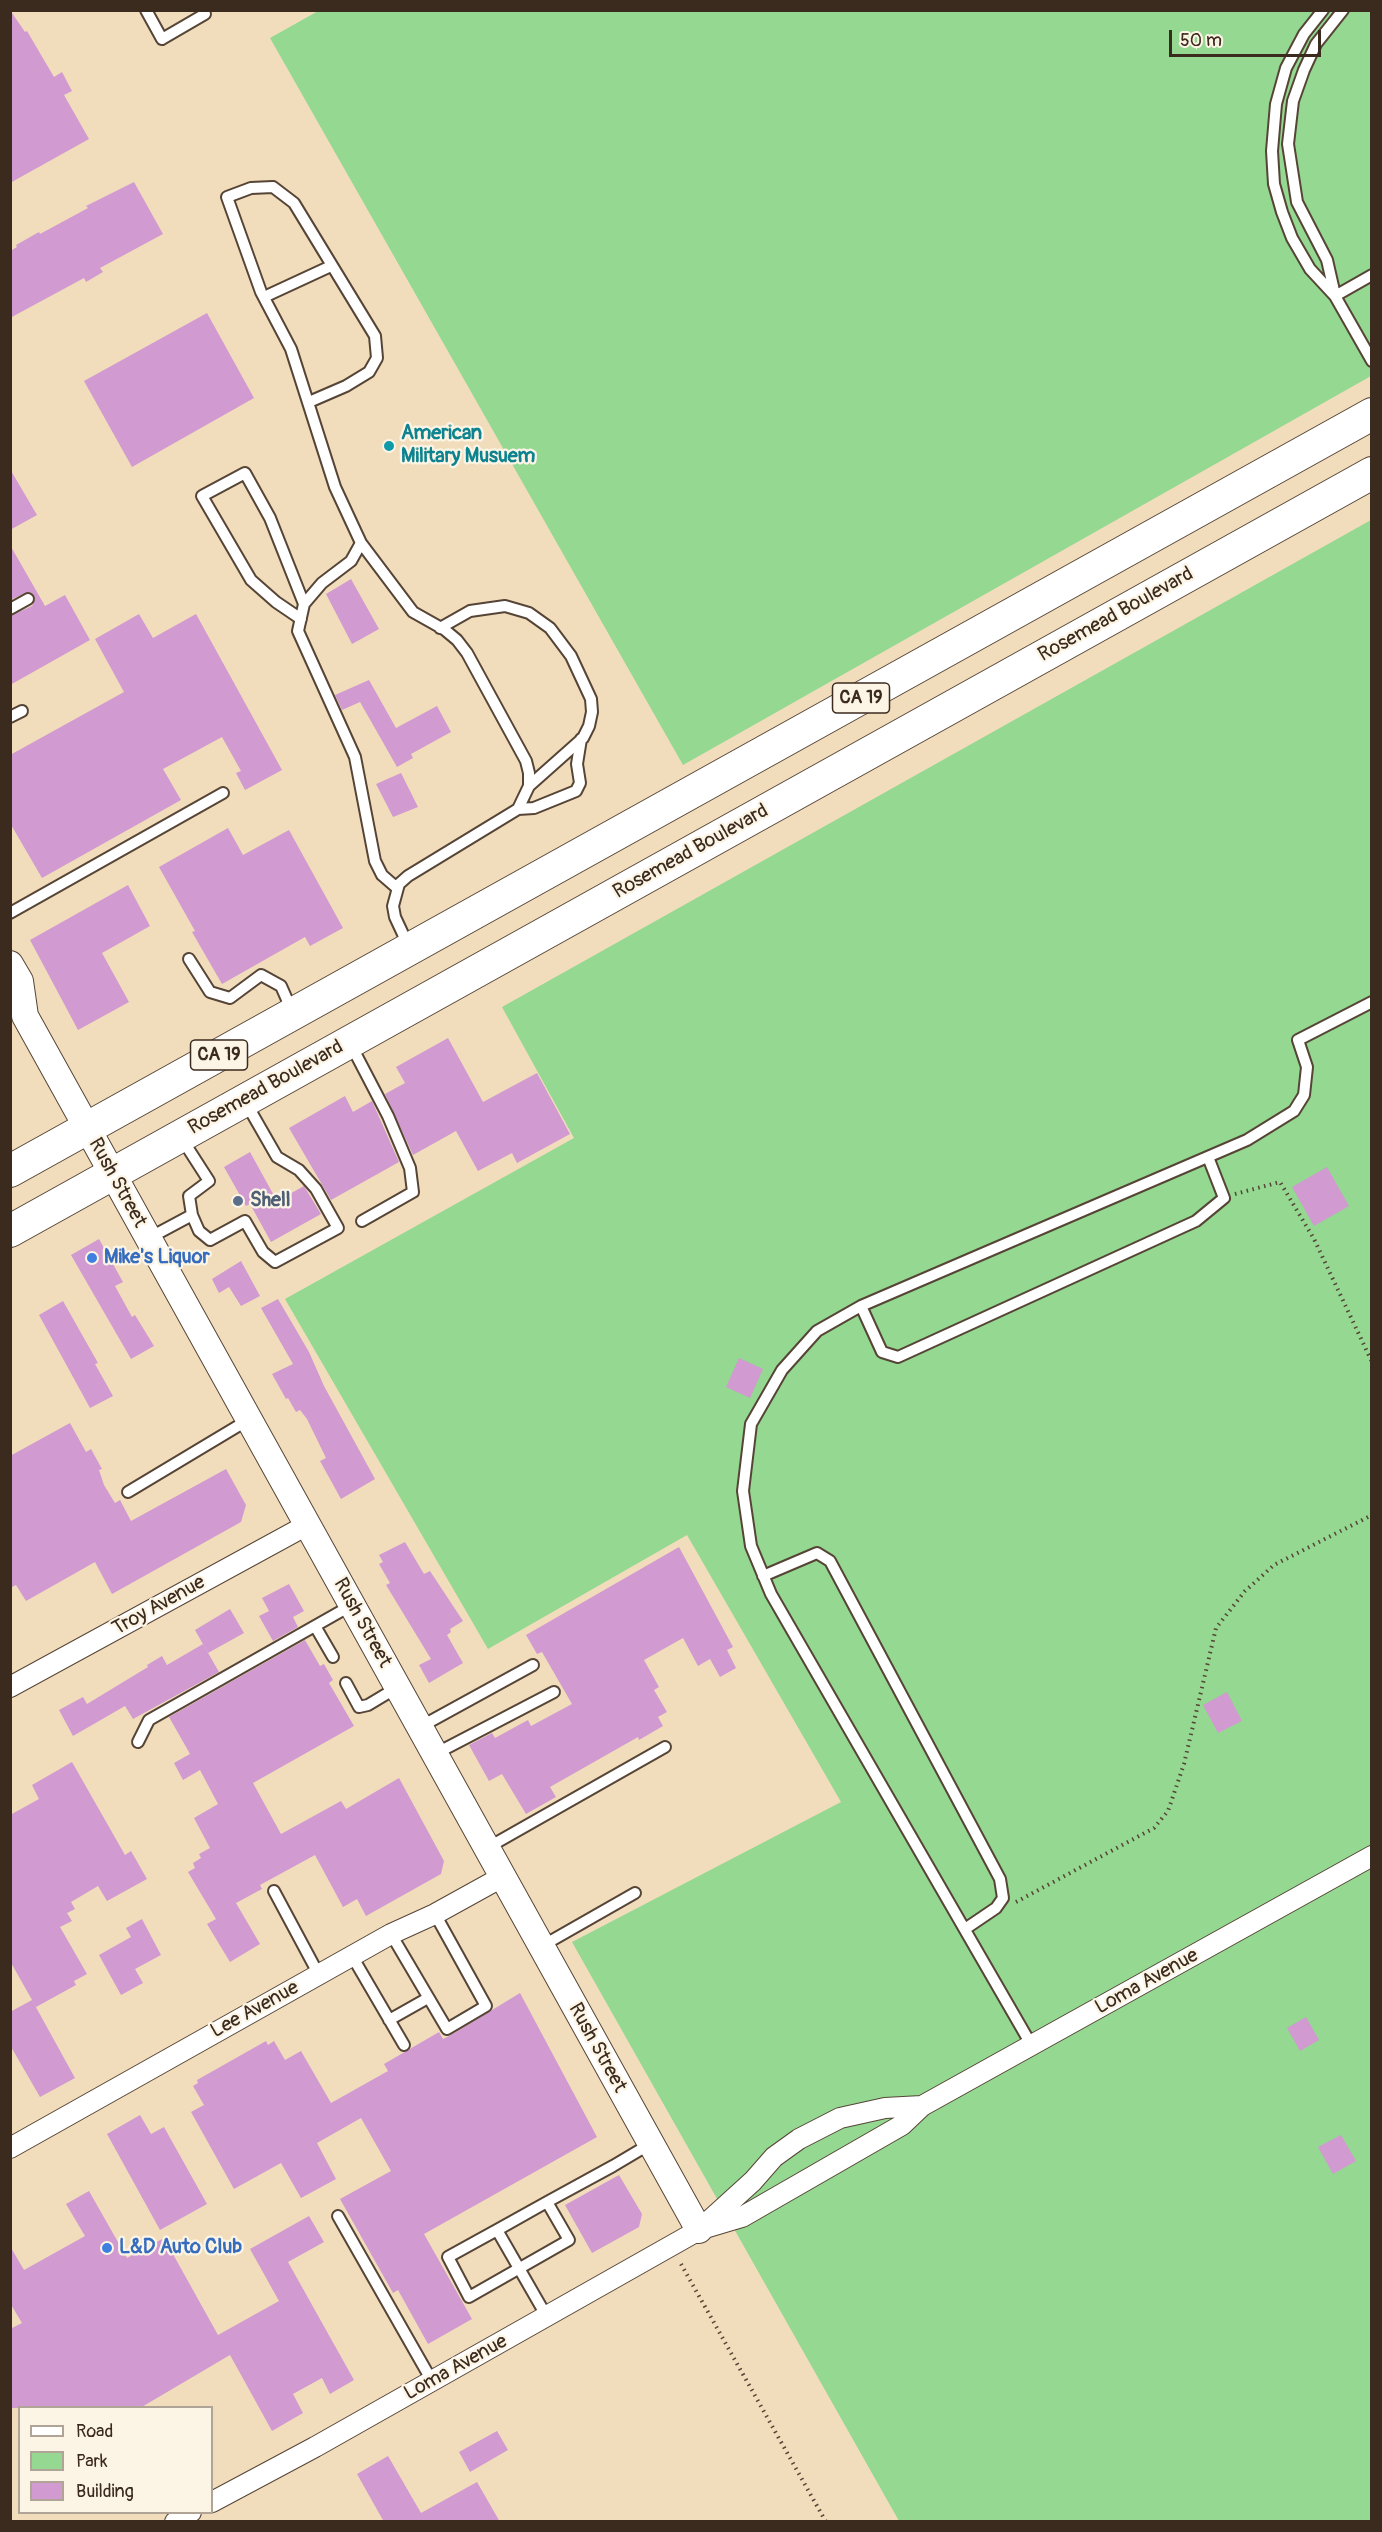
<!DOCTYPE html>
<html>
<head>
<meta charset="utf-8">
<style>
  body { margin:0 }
  #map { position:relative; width:1382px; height:2532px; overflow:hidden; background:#f1ddbc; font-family:Pangolin,sans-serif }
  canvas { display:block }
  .frame { position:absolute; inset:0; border:12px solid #3b2a1e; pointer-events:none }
  .legend { position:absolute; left:18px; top:2406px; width:195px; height:108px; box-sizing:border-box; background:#fcf5e5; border:2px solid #afa495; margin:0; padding:8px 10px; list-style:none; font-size:18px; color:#3b2a1e }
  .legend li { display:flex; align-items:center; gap:12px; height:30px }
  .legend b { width:30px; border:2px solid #afa495 }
  .scale { position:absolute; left:1169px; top:30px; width:152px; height:27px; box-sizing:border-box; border:3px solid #3b2a1e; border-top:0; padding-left:8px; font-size:18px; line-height:21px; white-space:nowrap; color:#3b2a1e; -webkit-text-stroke:4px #fcf5e5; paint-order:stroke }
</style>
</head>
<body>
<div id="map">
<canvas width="1382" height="2532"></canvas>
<div class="frame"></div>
<ul class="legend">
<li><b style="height:8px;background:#fff"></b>Road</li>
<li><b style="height:16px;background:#94d891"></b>Park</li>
<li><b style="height:16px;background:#d19ad0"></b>Building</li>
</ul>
<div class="scale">50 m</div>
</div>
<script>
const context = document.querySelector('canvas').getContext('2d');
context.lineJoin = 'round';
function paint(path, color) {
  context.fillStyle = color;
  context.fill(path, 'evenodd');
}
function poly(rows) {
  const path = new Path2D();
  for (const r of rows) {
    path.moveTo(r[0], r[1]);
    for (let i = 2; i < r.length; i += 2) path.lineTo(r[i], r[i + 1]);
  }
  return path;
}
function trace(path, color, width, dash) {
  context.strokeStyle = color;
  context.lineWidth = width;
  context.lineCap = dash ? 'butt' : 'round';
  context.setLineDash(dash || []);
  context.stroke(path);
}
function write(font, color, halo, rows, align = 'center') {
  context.font = font + ' Pangolin,sans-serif';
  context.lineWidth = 4.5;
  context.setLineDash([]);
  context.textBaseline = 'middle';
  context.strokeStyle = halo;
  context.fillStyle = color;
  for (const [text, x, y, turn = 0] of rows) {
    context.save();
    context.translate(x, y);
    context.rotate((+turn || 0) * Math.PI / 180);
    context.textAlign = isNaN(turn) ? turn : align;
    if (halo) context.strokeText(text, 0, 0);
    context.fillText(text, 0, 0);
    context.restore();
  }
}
paint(poly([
  [320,10,1371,11,1371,376,683,765,270,38],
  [1371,520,1371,2521,899,2521,572,1942,841,1802,687,1535,488,1649,285,1299,574,1138,502,1007]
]), '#94d891');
paint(poly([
  [10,10,25,32,27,31,54,77,62,72,72,91,64,95,89,139,10,183],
  [134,182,163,234,100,268,103,272,86,282,84,278,10,318,10,251,17,247,16,245,39,232,40,234,88,208,86,206],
  [207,313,254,398,132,467,84,381],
  [10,469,37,515,10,530],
  [10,545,45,606,65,595,90,640,10,685,10,616,32,606,35,599,32,593,28,592,10,600],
  [351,579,379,629,352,644,326,594],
  [139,614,153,638,196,614,282,770,245,790,236,773,241,771,222,737,163,769,181,800,42,878,10,823,10,755,124,692,95,639],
  [369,680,396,728,437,706,451,732,411,754,413,758,397,767,360,702,342,710,335,695],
  [401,773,418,807,393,817,376,784],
  [228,828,243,855,289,830,343,928,310,946,305,937,222,984,192,932,195,931,159,867],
  [128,885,150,926,102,953,129,1002,78,1030,30,940],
  [448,1038,483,1102,537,1073,570,1134,517,1163,512,1153,478,1171,456,1131,413,1155,385,1094,405,1083,396,1067],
  [345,1096,353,1112,372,1101,399,1162,331,1200,289,1128],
  [250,1152,277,1201,304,1186,321,1214,271,1242,250,1204,246,1206,224,1167],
  [1327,1167,1349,1206,1314,1226,1292,1187],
  [99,1239,123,1282,115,1286,132,1317,135,1315,154,1346,131,1359,71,1255],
  [241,1261,260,1296,241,1306,229,1287,219,1293,212,1279],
  [278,1299,309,1352,324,1386,375,1479,341,1499,320,1461,326,1458,307,1419,300,1410,296,1412,288,1398,286,1399,272,1374,293,1364,261,1308],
  [63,1301,98,1363,95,1364,113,1396,90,1408,39,1315],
  [739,1358,763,1369,750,1398,726,1387],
  [70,1423,86,1452,91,1449,102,1469,99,1470,104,1485,115,1503,120,1500,131,1521,226,1469,246,1505,241,1522,112,1594,95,1562,26,1601,16,1585,10,1588,10,1456],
  [405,1542,424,1574,430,1571,463,1621,450,1629,451,1632,447,1635,463,1663,429,1683,419,1665,431,1659,386,1585,390,1583,379,1564,383,1562,379,1555],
  [679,1547,733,1647,727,1650,736,1668,720,1677,710,1659,698,1666,683,1638,644,1660,659,1687,654,1690,667,1712,658,1717,663,1726,639,1740,638,1737,550,1787,556,1797,526,1814,502,1774,489,1781,469,1745,492,1733,495,1738,528,1720,531,1726,572,1704,542,1652,537,1654,526,1635],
  [289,1584,304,1611,293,1617,298,1627,273,1641,259,1616,269,1611,262,1598],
  [230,1609,244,1633,208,1653,195,1630],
  [305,1640,320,1666,324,1664,333,1680,329,1683,354,1726,253,1783,281,1834,341,1801,346,1809,399,1778,444,1861,441,1874,366,1916,357,1899,343,1907,315,1855,260,1885,262,1889,236,1903,260,1944,230,1962,207,1924,216,1919,188,1872,195,1868,193,1863,201,1858,199,1854,210,1848,194,1818,218,1804,200,1770,183,1780,174,1763,190,1754,169,1717],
  [203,1644,219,1672,133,1719,125,1706,73,1736,59,1710,83,1697,87,1704,148,1667,147,1665,162,1656,167,1665],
  [1227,1692,1242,1721,1218,1733,1203,1705],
  [72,1762,125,1855,131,1851,147,1879,107,1901,98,1886,71,1902,75,1909,67,1913,72,1921,60,1927,87,1974,74,1981,76,1985,36,2007,10,1961,10,1815,39,1799,32,1785],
  [142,1919,161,1955,135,1969,143,1983,121,1995,99,1955,131,1937,126,1928],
  [520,1993,597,2137,424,2234,472,2319,428,2344,398,2290,393,2293,340,2199,391,2171,361,2118,317,2143,336,2179,301,2198,281,2163,234,2189,191,2112,204,2105,193,2086,198,2083,197,2080,266,2041,268,2045,274,2041,285,2060,301,2051,331,2103,388,2071,384,2064,439,2032,443,2039,451,2035],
  [32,2000,75,2078,40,2097,10,2045,10,2012],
  [1306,2017,1319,2040,1300,2051,1287,2028],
  [140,2115,151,2134,164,2127,207,2204,160,2230,107,2134],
  [1341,2135,1356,2161,1333,2174,1318,2147],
  [619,2175,642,2214,639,2227,592,2253,565,2205],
  [89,2191,127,2258,164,2238,218,2335,279,2301,250,2249,309,2216,324,2242,288,2262,354,2380,330,2394,322,2378,293,2394,303,2413,272,2431,230,2355,140,2408,10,2408,10,2329,22,2323,10,2303,10,2246,24,2270,85,2236,66,2204],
  [497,2431,508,2450,470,2472,459,2452],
  [388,2456,421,2513,477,2482,500,2522,384,2522,357,2474]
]), '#d19ad0');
const service = poly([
  [146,10,162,39,205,14],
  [1323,10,1304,34,1286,68,1276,104,1272,151,1274,184,1282,212,1292,238,1310,269,1335,296,1372,361],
  [1335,295,1327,260,1297,202,1288,144,1293,101,1304,70,1316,44,1343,10],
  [1335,296,1372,275],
  [264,297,331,266],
  [309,402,346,386,369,372,377,358,375,336,294,203,273,187,251,188,227,197,261,292,291,349,335,487,361,543,413,612,445,630,457,640,467,653,526,761,529,773,529,786,518,809,408,876,399,884,393,906,395,917,409,947],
  [361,543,351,561,322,583,304,604,298,631,355,757,375,861,382,875,397,888],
  [10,609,28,599],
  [301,619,276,602,251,580,202,496,245,473,270,518,304,604],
  [440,628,470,611,505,606,529,613,550,628,571,656,591,699,592,712,589,726,583,738,529,786],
  [10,717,22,711],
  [518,809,534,808,576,791,580,783,577,764,581,739],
  [10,913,223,793],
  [189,959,210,992,230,998,261,975,281,986,292,1011],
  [351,1045,388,1116,410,1168,413,1192,362,1221],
  [182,1139,209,1181,189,1196,192,1215],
  [149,1238,192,1215,199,1231,210,1240,245,1221,263,1252,275,1262,338,1228,316,1189,299,1170,277,1157,246,1103],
  [861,1306,882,1352,898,1357,1196,1221,1224,1198,1208,1157],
  [128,1492,248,1420],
  [763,1576,817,1553,830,1561,1000,1879,1003,1898,996,1908,965,1929],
  [315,1626,333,1657],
  [346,1683,359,1707,368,1705,398,1687],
  [420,1727,533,1665],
  [138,1742,149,1720,352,1605],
  [435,1754,554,1692],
  [487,1848,665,1747],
  [274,1891,319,1975],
  [391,1934,447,2029,486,2006,435,1914],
  [542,1946,635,1893],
  [352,1956,404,2045],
  [389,2020,428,1998],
  [1032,2046,771,1594,751,1546,743,1491,751,1424,782,1370,817,1331,861,1306,1247,1140,1294,1111,1304,1095,1307,1067,1298,1040,1372,1002],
  [547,2202,569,2240,469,2297,448,2257,497,2230,547,2202,613,2166,650,2144],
  [338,2216,432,2381],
  [497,2230,547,2317]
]);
const minor = poly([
  [10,1687,307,1525],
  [10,2148,391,1934,435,1914,502,1877],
  [705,2228,742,2217,902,2125,922,2106,1372,1856],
  [212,2502,315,2447,699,2230,753,2181,774,2157,799,2139,840,2118,885,2108,922,2106],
  [175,2522,191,2512]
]);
const tertiary = poly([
  [10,964,20,981,25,1016,699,2230]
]);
const primary = poly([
  [10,1171,1372,414],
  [10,1231,1372,473]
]);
trace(service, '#564536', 14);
trace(minor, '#564536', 22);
trace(tertiary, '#564536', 28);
trace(primary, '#564536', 34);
trace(poly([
  [1235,1194,1280,1182,1314,1239,1372,1362],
  [1016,1902,1154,1828,1168,1811,1184,1764,1216,1628,1245,1591,1274,1565,1372,1515],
  [681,2264,826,2522]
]), '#564536', 4, [1.5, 4.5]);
trace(service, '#fff', 10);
trace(minor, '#fff', 20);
trace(tertiary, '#fff', 26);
trace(primary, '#fff', 32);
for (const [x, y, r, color] of [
  [389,446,6,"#0f9aa8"],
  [238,1201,6,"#5c6f8a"],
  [92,1258,6,"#3f7fe0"],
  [107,2248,6,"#3f7fe0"]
]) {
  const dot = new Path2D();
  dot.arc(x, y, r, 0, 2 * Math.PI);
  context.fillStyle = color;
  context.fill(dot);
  trace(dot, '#fcf5e5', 2);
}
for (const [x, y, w] of [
  [861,698,57],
  [219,1055,57]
]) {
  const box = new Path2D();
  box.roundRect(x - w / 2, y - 15, w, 30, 4.5);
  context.fillStyle = '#fcf5e5';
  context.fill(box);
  trace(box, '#3b2a1e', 1.5);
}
write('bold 18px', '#3b2a1e', null, [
  ["CA 19",861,698],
  ["CA 19",219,1055]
]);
write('bold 20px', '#0d838f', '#fcf5e5', [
  ["American",401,434],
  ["Military Musuem",401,457]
], 'left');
write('20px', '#3b2a1e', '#fcf5e5', [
  ["Rosemead Boulevard",1116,615,-29],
  ["Rosemead Boulevard",691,852,-29],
  ["Rosemead Boulevard",266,1088,-29],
  ["Rush Street",117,1183,61],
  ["Troy Avenue",159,1606,-29],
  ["Rush Street",362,1623,61],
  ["Loma Avenue",1147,1982,-29],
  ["Lee Avenue",255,2010,-29],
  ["Rush Street",597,2048,61],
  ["Loma Avenue",456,2368,-29]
]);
write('bold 20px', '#4e5e75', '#fcf5e5', [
  ["Shell",250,1201]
], 'left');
write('bold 20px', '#366cbe', '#fcf5e5', [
  ["Mike's Liquor",104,1258],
  ["L&D Auto Club",119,2248]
], 'left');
</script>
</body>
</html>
